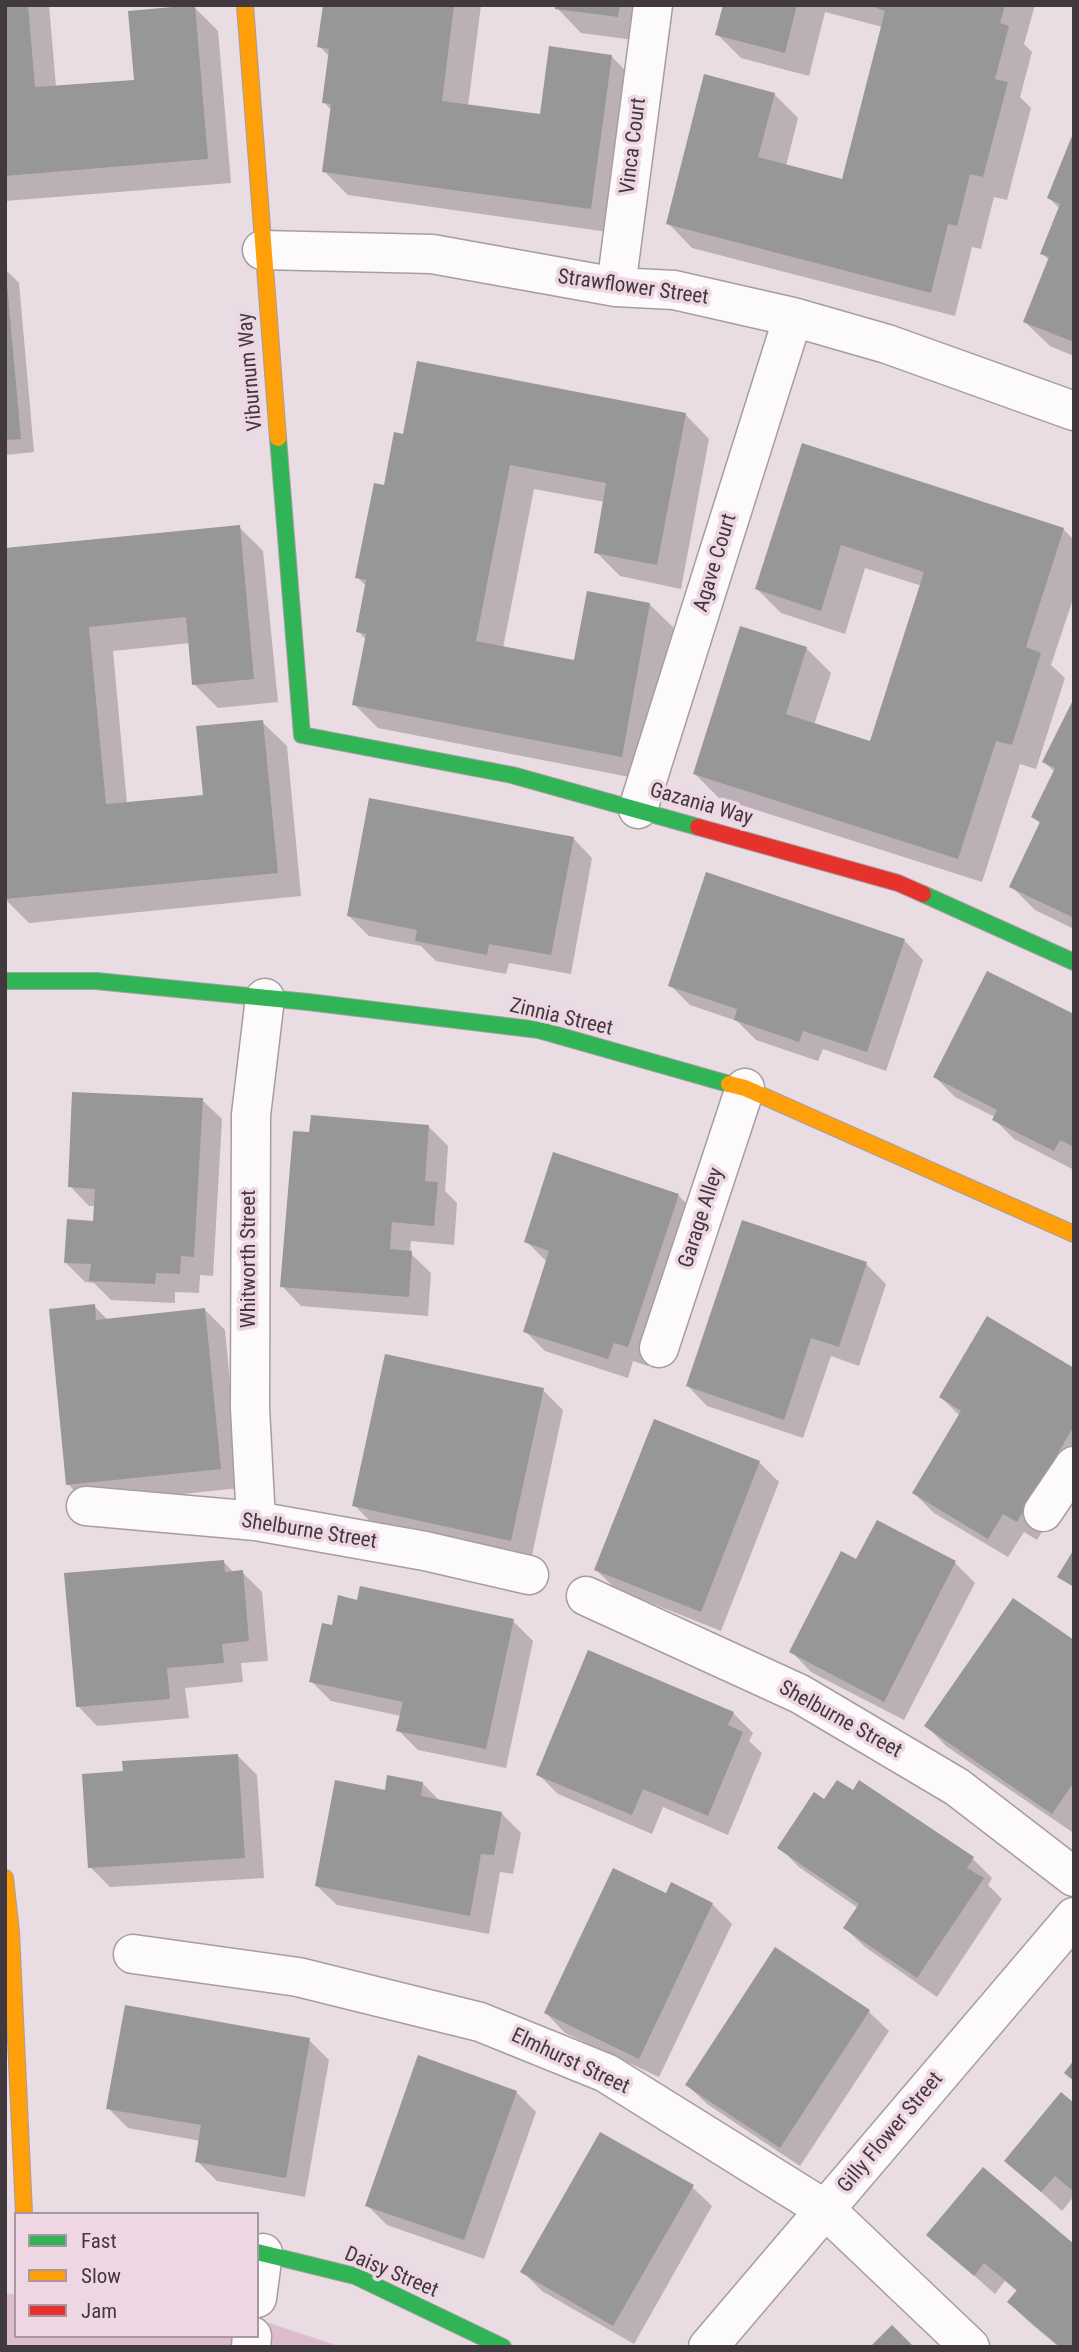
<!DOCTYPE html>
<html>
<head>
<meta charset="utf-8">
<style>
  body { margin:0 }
  #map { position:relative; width:1079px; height:2352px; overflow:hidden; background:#e9dce3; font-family:"Roboto Condensed",sans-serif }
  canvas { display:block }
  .frame { position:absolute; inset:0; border:7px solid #42393e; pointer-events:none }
  .legend { position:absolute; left:14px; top:2212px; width:245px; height:126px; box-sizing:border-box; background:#eed7e3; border:2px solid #a998a1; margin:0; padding:9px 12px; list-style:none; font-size:21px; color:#42393e }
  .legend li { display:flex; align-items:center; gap:14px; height:35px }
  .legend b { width:35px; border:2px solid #a998a1 }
</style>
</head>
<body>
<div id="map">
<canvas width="1079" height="2352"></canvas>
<div class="frame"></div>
<ul class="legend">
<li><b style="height:9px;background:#30b455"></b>Fast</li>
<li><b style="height:9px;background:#ff9f0a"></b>Slow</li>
<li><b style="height:9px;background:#e5322d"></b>Jam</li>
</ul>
</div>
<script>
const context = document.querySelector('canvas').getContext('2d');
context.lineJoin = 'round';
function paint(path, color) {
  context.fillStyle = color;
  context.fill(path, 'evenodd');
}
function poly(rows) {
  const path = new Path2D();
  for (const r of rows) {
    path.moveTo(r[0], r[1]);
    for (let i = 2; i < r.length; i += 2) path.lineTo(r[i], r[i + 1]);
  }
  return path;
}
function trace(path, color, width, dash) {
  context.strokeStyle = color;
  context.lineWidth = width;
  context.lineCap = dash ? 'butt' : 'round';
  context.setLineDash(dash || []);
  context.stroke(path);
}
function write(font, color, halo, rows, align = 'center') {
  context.font = font + ' "Roboto Condensed",sans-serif';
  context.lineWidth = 7;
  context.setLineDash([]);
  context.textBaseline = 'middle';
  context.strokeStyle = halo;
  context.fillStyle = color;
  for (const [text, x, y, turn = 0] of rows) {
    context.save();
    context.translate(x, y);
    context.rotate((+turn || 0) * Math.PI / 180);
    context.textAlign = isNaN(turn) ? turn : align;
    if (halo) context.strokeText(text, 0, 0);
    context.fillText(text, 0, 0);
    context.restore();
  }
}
paint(poly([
  [5,2294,16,2294,16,2336,257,2336,257,2319,342,2347,5,2347]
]), '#ddbcce');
paint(poly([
  [5,5,49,5,56,87,135,81,194,7,218,31,231,183,5,201],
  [325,5,481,5,468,106,542,116,611,56,635,80,615,233,348,195,324,171,332,111,324,102,330,57,319,46],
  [557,5,647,5,642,41,581,33,557,8],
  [724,5,1035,5,1024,44,1032,52,1020,97,1031,108,1007,200,994,197,981,249,972,247,955,316,692,248,668,223,774,94,798,118,786,166,843,181,883,27,825,12,809,76,741,58,717,34],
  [1074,135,1074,356,1050,346,1025,322,1050,261,1042,253,1060,209,1049,198],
  [5,269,19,283,34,452,5,455],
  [685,414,709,439,681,589,620,576,596,552,605,502,534,489,503,648,575,662,649,604,674,628,645,780,378,728,354,704,366,640,358,631,366,586,357,577,385,487,404,436],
  [803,445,1063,529,1074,540,1074,596,1051,665,1065,678,1036,769,1020,764,982,882,719,798,695,774,741,628,807,649,831,673,814,725,871,744,922,586,865,568,845,634,781,613,757,589],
  [239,527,263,551,278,702,218,708,194,684,190,643,113,651,127,804,204,797,262,722,287,746,301,896,29,923,5,899,5,549],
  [1074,702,1074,929,1035,910,1011,886,1041,824,1033,817,1055,772,1044,762],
  [573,838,592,858,571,974,509,963,506,974,436,961,421,946,369,936,349,916],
  [904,940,923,960,886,1071,823,1049,818,1061,756,1040,737,1021,690,1005,670,985],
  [1074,1016,1074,1170,1014,1139,994,1119,995,1117,955,1097,935,1077],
  [202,1100,222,1119,213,1276,200,1275,199,1293,175,1292,175,1303,111,1300,94,1283,85,1282,66,1263,94,1223,95,1206,89,1206,70,1186],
  [428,1126,448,1146,445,1191,457,1203,454,1245,411,1241,410,1253,431,1273,428,1316,301,1306,282,1286,311,1134],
  [678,1195,698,1215,648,1366,633,1361,628,1378,545,1351,525,1331,546,1261,526,1241],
  [866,1264,886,1284,859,1366,831,1356,803,1438,707,1406,688,1386],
  [94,1306,108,1320,205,1310,225,1330,240,1488,87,1504,68,1484],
  [1074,1370,1074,1478,1037,1540,1024,1532,1008,1557,934,1513,914,1493,960,1416,941,1397],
  [543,1390,563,1410,531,1560,374,1525,354,1505],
  [759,1462,779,1482,721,1631,616,1589,596,1570],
  [877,1522,955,1563,975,1583,904,1720,811,1672,792,1652,857,1561],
  [223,1561,234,1573,242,1572,262,1592,268,1661,241,1663,243,1682,185,1688,189,1718,97,1726,78,1706],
  [358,1602,513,1621,533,1641,506,1768,418,1750,398,1730,401,1716,331,1701,311,1681,333,1628],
  [1074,1643,1074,1830,1072,1832,946,1746,927,1726],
  [733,1713,753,1733,749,1741,762,1753,728,1835,663,1807,652,1834,558,1794,538,1774],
  [237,1755,257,1775,264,1878,110,1887,90,1867,125,1773],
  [422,1783,441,1802,501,1813,521,1833,513,1874,500,1872,489,1934,337,1905,317,1886,386,1792],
  [779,1847,973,1859,992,1878,988,1885,1002,1899,937,1997,865,1947,845,1928,858,1908,799,1867],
  [667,1896,712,1904,732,1924,659,2077,565,2033,546,2013],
  [775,1950,869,2012,889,2031,800,2166,707,2104,687,2085],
  [309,2040,329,2060,305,2197,217,2181,197,2161,201,2141,128,2128,108,2108],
  [516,2092,536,2112,484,2259,387,2225,367,2205],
  [1074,2105,1074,2196,1062,2211,1007,2161],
  [983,2170,1074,2347,1059,2347,1029,2322,1009,2302,1018,2292,1005,2281,995,2294,928,2235],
  [692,2187,712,2206,634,2344,542,2291,523,2272]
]), '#0003');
paint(poly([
  [5,5,28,5,35,87,134,80,128,11,195,5,208,159,5,176],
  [323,5,454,5,442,101,540,114,549,46,612,55,591,209,322,172,331,104,322,103,329,49,317,47],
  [555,5,620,5,618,17,555,9],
  [723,5,797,5,785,53,715,35],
  [868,5,1005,5,1000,23,1009,26,995,79,1008,82,983,177,970,174,957,226,948,224,931,293,666,224,704,74,775,93,758,157,842,179,885,11],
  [1074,131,1074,342,1023,322,1049,257,1040,254,1060,204,1047,198],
  [5,284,7,284,21,439,5,440],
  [417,361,686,413,657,565,594,553,606,483,510,465,476,641,574,660,587,591,650,603,622,757,352,705,366,634,356,632,366,580,355,578,374,483,384,485,394,432,403,434],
  [802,443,1064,528,1026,647,1041,653,1012,745,996,741,958,859,693,774,740,626,807,647,786,714,870,741,924,572,841,545,821,611,755,589],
  [240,525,254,679,192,685,186,617,89,627,106,804,203,795,196,726,263,720,278,873,5,899,5,548],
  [1074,698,1074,918,1009,887,1040,822,1031,817,1055,768,1042,762],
  [369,798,574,837,551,955,489,944,487,955,415,941,417,930,347,916],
  [706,872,905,939,867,1052,803,1031,799,1042,734,1020,737,1009,668,986],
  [987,971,1074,1014,1074,1147,1060,1140,1054,1151,992,1120,997,1110,933,1077],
  [72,1092,203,1098,194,1257,181,1256,180,1274,156,1273,155,1284,89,1281,91,1264,64,1263,67,1219,93,1221,95,1189,68,1187],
  [311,1115,429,1125,425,1181,438,1182,434,1226,392,1222,390,1249,412,1251,409,1297,280,1287,293,1131,309,1132],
  [553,1152,679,1194,628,1347,614,1343,608,1359,523,1332,549,1251,524,1242],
  [742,1220,867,1262,839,1347,811,1338,784,1420,686,1386],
  [95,1304,96,1320,205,1308,221,1469,66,1485,49,1309],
  [987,1316,1074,1368,1074,1426,1017,1522,1003,1514,988,1539,912,1493,961,1411,939,1397],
  [385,1354,544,1388,511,1541,352,1506],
  [654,1419,760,1461,701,1612,594,1570],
  [877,1520,956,1561,884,1702,789,1652,841,1551,856,1559],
  [1074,1549,1074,1587,1057,1577],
  [224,1560,225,1572,243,1570,249,1641,222,1644,224,1663,167,1668,170,1699,76,1707,64,1573],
  [360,1586,514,1619,486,1749,396,1731,403,1702,309,1682,322,1623,332,1625,338,1595,357,1600],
  [1013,1598,1074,1640,1074,1782,1052,1814,924,1726],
  [588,1650,734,1712,728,1725,743,1732,708,1816,643,1789,632,1815,536,1775],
  [238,1754,245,1858,88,1868,82,1774,123,1771,122,1761],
  [387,1775,423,1782,421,1796,502,1812,494,1855,481,1854,470,1916,315,1886,335,1780,385,1790],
  [837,1780,853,1790,859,1780,974,1857,967,1868,984,1878,917,1978,843,1928,859,1904,777,1848,814,1792,824,1799],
  [613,1868,666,1893,671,1882,713,1903,639,2059,544,2013],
  [775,1947,870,2010,780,2148,685,2085],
  [125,2005,310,2038,286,2178,195,2162,201,2125,106,2109],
  [418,2055,517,2091,464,2240,365,2206],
  [1074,2060,1074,2081,1064,2073],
  [1061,2092,1074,2103,1074,2192,1055,2176,1041,2192,1004,2161],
  [600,2132,694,2185,613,2326,520,2272],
  [983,2167,1074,2244,1074,2347,1060,2347,1007,2302,1017,2290,984,2263,974,2276,926,2235],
  [892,2325,914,2347,870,2347]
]), '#979699');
const street = poly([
  [262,250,432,254,616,287,674,290,793,317,887,344,1074,411],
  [616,287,653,5],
  [638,809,793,317],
  [659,1348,745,1088],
  [86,1506,256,1521,425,1551,529,1575],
  [1043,1512,1074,1466],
  [256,1521,250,1408,251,1115,265,998],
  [586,1596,800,1694,957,1787,1074,1877],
  [133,1954,298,1977,480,2022,606,2073,826,2210,970,2347],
  [257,2298,263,2253],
  [251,2347,252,2336],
  [708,2347,1074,1917]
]);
const fast = poly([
  [278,438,302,735,512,775,698,827],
  [923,894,1074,962],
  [5,981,96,981,308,1002,539,1030,729,1084],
  [257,2252,355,2276,503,2347]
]);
const slow = poly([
  [245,5,278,438],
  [729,1084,745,1088,1074,1234],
  [5,1878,11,1932,24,2214]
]);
const jam = poly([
  [698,827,898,883,923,894]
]);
trace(street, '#a69da2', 41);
trace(fast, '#a69da2', 18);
trace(slow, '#a69da2', 18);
trace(jam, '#a69da2', 18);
trace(street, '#fcfafb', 38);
trace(fast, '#30b455', 16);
trace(slow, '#ff9f0a', 16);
trace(jam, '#e5322d', 16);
write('21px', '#42393e', '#eed7e3', [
  ["Vinca Court",634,146,-83],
  ["Strawflower Street",633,288,8],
  ["Viburnum Way",251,372,-95],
  ["Agave Court",716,563,-73],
  ["Gazania Way",701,805,16],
  ["Zinnia Street",561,1018,13],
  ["Garage Alley",702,1218,-72],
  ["Whitworth Street",250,1259,-90],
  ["Shelburne Street",309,1532,9],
  ["Shelburne Street",840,1720,29],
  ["Elmhurst Street",570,2062,25],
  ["Gilly Flower Street",891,2133,-50],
  ["Daisy Street",391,2273,23]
]);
</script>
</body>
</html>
